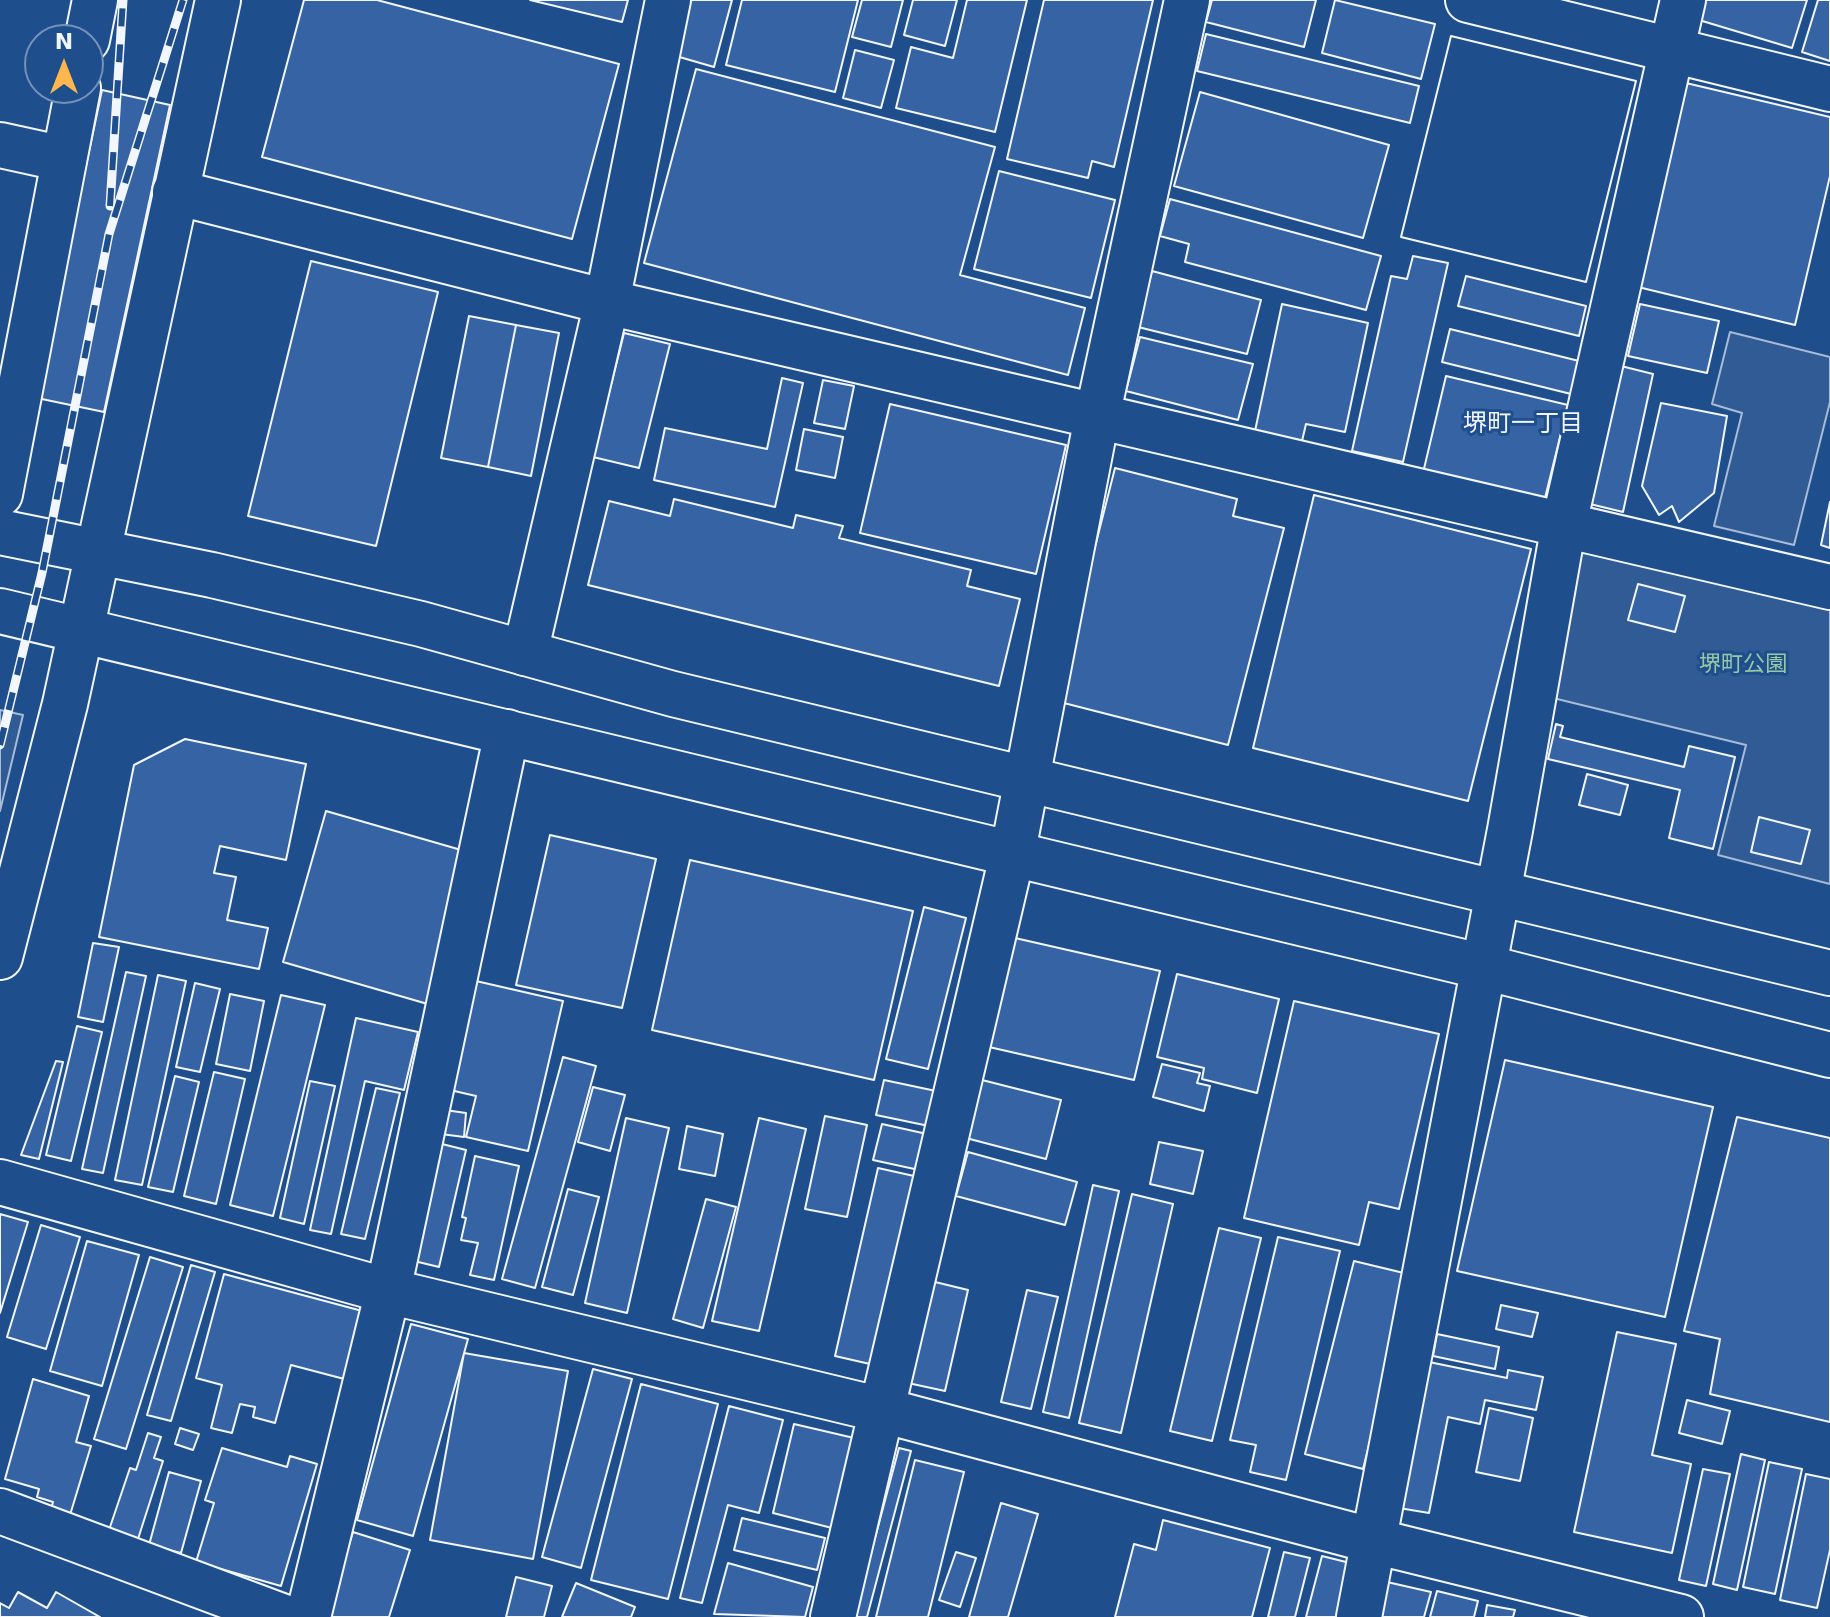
<!DOCTYPE html>
<html>
<head>
<meta charset="utf-8">
<style>
  body { margin:0 }
  #map { position:relative; width:1830px; height:1617px; overflow:hidden; background:#1f4e8c; font-family:"DejaVu Sans",sans-serif }
  canvas { display:block }
  .north { position:absolute; left:24px; top:24px; width:80px; height:80px; box-sizing:border-box; background:#1f4e8c; border:2px solid #7391ba; border-radius:50%; rotate:0deg; font-size:22px; font-weight:700; line-height:32px; text-align:center; color:#f2f6ff }
  .north::after { content:''; display:block; margin:auto; width:28px; height:36px; background:#ffb74d; clip-path:polygon(50% 0,100% 100%,50% 72%,0 100%) }
</style>
</head>
<body>
<div id="map">
<canvas width="1830" height="1617"></canvas>
<div class="north">N</div>
</div>
<script>
const context = document.querySelector('canvas').getContext('2d');
context.lineJoin = 'round';
function paint(path, color) {
  context.fillStyle = color;
  context.fill(path, 'evenodd');
}
function poly(rows) {
  const path = new Path2D();
  for (const r of rows) {
    path.moveTo(r[0], r[1]);
    for (let i = 2; i < r.length; i += 2) path.lineTo(r[i], r[i + 1]);
  }
  return path;
}
function trace(path, color, width, dash) {
  context.strokeStyle = color;
  context.lineWidth = width;
  context.lineCap = dash ? 'butt' : 'round';
  context.setLineDash(dash || []);
  context.stroke(path);
}
function write(font, color, halo, rows, align = 'center') {
  context.font = font + ' "DejaVu Sans","Noto Sans JP",sans-serif';
  context.lineWidth = 6;
  context.setLineDash([]);
  context.textBaseline = 'middle';
  context.strokeStyle = halo;
  context.fillStyle = color;
  for (const [text, x, y, turn = 0] of rows) {
    context.save();
    context.translate(x, y);
    context.rotate((+turn || 0) * Math.PI / 180);
    context.textAlign = isNaN(turn) ? turn : align;
    if (halo) context.strokeText(text, 0, 0);
    context.fillText(text, 0, 0);
    context.restore();
  }
}
const built = poly([
  [1730,332,1830,357,1830,402,1794,545,1714,526,1742,413,1712,404,1730,332],
  [1579,548,1830,606,1830,884,1718,855,1746,745,1553,698,1579,548],
  [0,710,23,715,0,811,0,710]
]);
paint(built, '#305b95');
trace(built, '#a8bbd7', 2);
const building = poly([
  [304,0,377,0,619,64,572,239,262,157,304,0],
  [530,0,628,0,622,22,530,0],
  [691,0,732,0,714,67,676,56,691,0],
  [742,0,858,0,835,92,726,65,742,0],
  [862,0,903,0,891,47,852,37,862,0],
  [913,0,957,0,945,46,904,35,913,0],
  [967,0,1027,0,995,132,896,108,911,47,953,58,967,0],
  [1044,0,1153,0,1114,167,1092,161,1088,178,1007,159,1044,0],
  [1212,0,1316,0,1304,47,1206,22,1212,0],
  [1335,0,1435,24,1421,79,1322,53,1335,0],
  [1705,0,1807,0,1792,48,1699,20,1705,0],
  [1818,0,1830,0,1830,61,1802,52,1818,0],
  [1206,34,1419,86,1410,123,1197,71,1206,34],
  [1451,36,1636,81,1586,282,1401,237,1451,36],
  [1451,36,1636,81,1586,282,1401,237,1451,36],
  [855,50,894,60,881,108,843,98,855,50],
  [696,69,995,147,960,275,1085,308,1068,375,644,263,696,69],
  [1686,83,1830,117,1830,176,1795,325,1638,287,1686,83],
  [102,90,170,105,104,412,37,398,102,90],
  [1200,92,1389,145,1363,238,1174,186,1200,92],
  [999,171,1115,200,1091,298,974,269,999,171],
  [1170,199,1381,256,1366,310,1185,262,1189,244,1160,236,1170,199],
  [1413,256,1448,263,1403,462,1352,451,1391,276,1407,279,1413,256],
  [311,261,438,292,376,546,248,516,311,261],
  [1152,271,1261,300,1247,354,1138,327,1152,271],
  [1466,276,1586,306,1579,336,1458,306,1466,276],
  [1282,304,1368,323,1345,432,1306,424,1302,441,1255,431,1282,304],
  [1640,304,1719,321,1707,373,1628,356,1640,304],
  [469,316,516,325,488,467,441,458,469,316],
  [516,325,559,333,531,476,488,467,516,325],
  [1450,329,1579,361,1571,394,1442,362,1450,329],
  [624,333,670,344,639,468,593,457,624,333],
  [1140,337,1253,364,1238,420,1126,391,1140,337],
  [1621,366,1653,374,1623,512,1590,504,1621,366],
  [1446,376,1568,405,1544,502,1423,473,1446,376],
  [782,378,803,383,775,507,654,480,665,428,767,449,782,378],
  [823,380,854,386,845,429,814,423,823,380],
  [1661,403,1727,416,1714,493,1679,522,1672,506,1659,515,1642,486,1661,403],
  [890,404,1066,445,1036,574,860,533,890,404],
  [804,429,843,437,835,478,796,470,804,429],
  [1115,468,1237,499,1233,516,1284,528,1228,745,1056,701,1115,468],
  [1314,495,1531,549,1468,801,1253,748,1314,495],
  [674,499,793,528,796,515,843,526,839,538,971,570,967,586,1020,599,999,686,588,585,609,501,670,516,674,499],
  [1830,502,1830,548,1821,545,1830,502],
  [1638,584,1685,596,1675,632,1628,620,1638,584],
  [1556,724,1563,726,1560,737,1684,767,1689,746,1735,757,1713,849,1669,838,1680,790,1548,759,1556,724],
  [185,739,306,764,286,860,220,846,214,873,236,877,227,920,268,928,259,969,99,937,134,765,185,739],
  [1587,774,1628,785,1620,815,1579,805,1587,774],
  [326,811,475,854,431,1005,283,962,326,811],
  [1759,817,1810,830,1801,864,1751,852,1759,817],
  [550,835,656,859,622,1008,516,985,550,835],
  [690,860,913,911,874,1080,652,1030,690,860],
  [924,907,966,918,928,1069,886,1059,924,907],
  [1015,938,1160,971,1134,1080,989,1047,1015,938],
  [93,943,119,947,103,1022,78,1017,93,943],
  [126,972,146,976,103,1173,82,1169,126,972],
  [1177,974,1279,999,1257,1093,1202,1079,1204,1068,1157,1057,1177,974],
  [158,975,186,981,142,1185,115,1180,158,975],
  [476,981,563,1001,528,1151,466,1137,476,1096,450,1090,476,981],
  [195,983,220,989,200,1072,176,1067,195,983],
  [230,994,264,1001,250,1071,216,1064,230,994],
  [281,995,325,1005,273,1216,230,1205,281,995],
  [1294,1001,1439,1034,1399,1209,1369,1202,1359,1245,1244,1218,1294,1001],
  [356,1018,418,1032,404,1090,365,1081,331,1234,310,1230,356,1018],
  [77,1026,102,1032,71,1161,46,1155,77,1026],
  [563,1057,596,1066,535,1288,502,1279,563,1057],
  [1505,1060,1713,1107,1665,1317,1457,1271,1505,1060],
  [56,1061,63,1062,39,1159,21,1155,56,1061],
  [1162,1064,1200,1073,1197,1083,1210,1086,1204,1111,1153,1097,1162,1064],
  [214,1072,245,1079,216,1204,184,1196,214,1072],
  [175,1076,199,1082,173,1192,148,1187,175,1076],
  [884,1080,936,1091,929,1126,876,1115,884,1080],
  [982,1080,1061,1100,1046,1159,966,1138,982,1080],
  [310,1081,335,1086,304,1224,280,1218,310,1081],
  [593,1087,625,1095,610,1151,578,1142,593,1087],
  [376,1088,400,1093,365,1239,341,1234,376,1088],
  [445,1110,466,1113,464,1137,441,1134,445,1110],
  [825,1116,867,1125,847,1217,805,1209,825,1116],
  [1737,1117,1830,1138,1830,1422,1710,1394,1720,1339,1684,1331,1737,1117],
  [626,1118,669,1128,627,1313,585,1303,626,1118],
  [759,1118,806,1129,759,1331,712,1321,759,1118],
  [882,1124,927,1134,919,1170,873,1160,882,1124],
  [687,1126,723,1134,715,1176,679,1169,687,1126],
  [1159,1142,1203,1151,1193,1194,1150,1184,1159,1142],
  [438,1143,466,1150,439,1267,410,1260,438,1143],
  [968,1152,1077,1182,1065,1225,956,1196,968,1152],
  [475,1156,519,1166,494,1280,470,1275,478,1243,461,1240,466,1218,462,1217,475,1156],
  [878,1168,914,1176,870,1364,835,1356,878,1168],
  [1093,1185,1119,1191,1069,1418,1043,1412,1093,1185],
  [568,1189,599,1197,573,1295,542,1287,568,1189],
  [1132,1194,1173,1204,1121,1433,1079,1423,1132,1194],
  [706,1199,736,1207,703,1328,673,1319,706,1199],
  [0,1214,28,1222,0,1313,0,1214],
  [41,1225,80,1237,46,1349,7,1337,41,1225],
  [1219,1228,1261,1238,1212,1441,1170,1431,1219,1228],
  [1278,1237,1340,1251,1286,1480,1250,1472,1256,1445,1230,1440,1278,1237],
  [87,1241,139,1255,102,1386,50,1371,87,1241],
  [150,1257,183,1267,126,1449,94,1439,150,1257],
  [1354,1261,1412,1275,1363,1469,1305,1454,1354,1261],
  [191,1265,215,1272,171,1421,147,1415,191,1265],
  [224,1274,366,1312,348,1380,291,1365,275,1423,253,1417,255,1407,240,1404,232,1433,211,1428,222,1385,196,1378,224,1274],
  [931,1281,968,1290,945,1391,908,1383,931,1281],
  [1027,1290,1058,1297,1031,1409,1001,1402,1027,1290],
  [1501,1305,1538,1313,1532,1337,1496,1329,1501,1305],
  [411,1324,468,1339,413,1536,357,1520,411,1324],
  [1617,1332,1676,1344,1652,1455,1691,1464,1672,1553,1574,1532,1617,1332],
  [1437,1334,1499,1347,1495,1369,1433,1356,1437,1334],
  [464,1353,568,1371,533,1559,430,1540,464,1353],
  [1429,1362,1507,1378,1508,1370,1543,1377,1536,1410,1485,1400,1480,1424,1448,1417,1429,1513,1399,1508,1429,1362],
  [593,1369,632,1379,581,1568,542,1557,593,1369],
  [33,1379,89,1396,76,1442,91,1446,70,1515,51,1509,53,1502,37,1497,39,1489,5,1479,33,1379],
  [641,1384,718,1404,668,1599,591,1580,641,1384],
  [1687,1400,1730,1411,1722,1444,1679,1433,1687,1400],
  [729,1406,783,1420,759,1513,728,1505,702,1603,680,1598,729,1406],
  [1489,1408,1533,1418,1520,1481,1476,1472,1489,1408],
  [794,1424,854,1438,832,1528,773,1513,794,1424],
  [180,1428,199,1434,193,1450,175,1444,180,1428],
  [148,1433,161,1437,154,1458,163,1461,138,1539,109,1530,130,1468,136,1470,148,1433],
  [222,1448,287,1467,290,1456,317,1464,281,1586,196,1562,214,1503,205,1500,222,1448],
  [899,1448,911,1451,867,1617,854,1617,899,1448],
  [1741,1454,1765,1460,1737,1590,1713,1584,1741,1454],
  [915,1460,964,1472,928,1617,876,1617,915,1460],
  [1769,1462,1802,1469,1775,1594,1743,1587,1769,1462],
  [1703,1469,1730,1474,1706,1586,1679,1580,1703,1469],
  [169,1472,201,1481,181,1553,149,1545,169,1472],
  [1806,1474,1830,1479,1830,1550,1817,1608,1780,1600,1806,1474],
  [1001,1503,1038,1514,1008,1617,969,1617,1001,1503],
  [742,1518,825,1538,817,1570,734,1550,742,1518],
  [1163,1520,1270,1548,1252,1617,1115,1617,1134,1544,1156,1550,1163,1520],
  [353,1532,410,1550,389,1617,327,1617,353,1532],
  [956,1552,976,1558,960,1607,939,1600,956,1552],
  [1284,1552,1310,1558,1295,1617,1268,1617,1284,1552],
  [1322,1556,1350,1563,1336,1617,1306,1617,1322,1556],
  [728,1563,813,1587,805,1617,714,1614,728,1563],
  [516,1577,552,1586,544,1617,506,1617,516,1577],
  [1387,1582,1431,1592,1424,1617,1378,1617,1387,1582],
  [576,1583,635,1607,631,1617,562,1617,576,1583],
  [1437,1591,1478,1601,1474,1617,1430,1617,1437,1591],
  [18,1592,47,1608,56,1592,100,1617,0,1617,0,1603,9,1608,18,1592],
  [1487,1605,1515,1610,1513,1617,1485,1617,1487,1605]
]);
paint(building, '#3563a3');
trace(building, '#f2f6ff', 2);
const minor = poly([
  [1468,0,1830,89],
  [0,145,64,159],
  [175,192,607,302,1830,587],
  [525,653,607,302,668,0],
  [0,1182,388,1291,882,1410,1374,1541,1681,1617],
  [0,1511,284,1617],
  [308,1617,388,1291,507,732],
  [833,1617,1012,856,1097,417,1187,0],
  [1359,1617,1510,830,1564,524,1683,0]
]);
const tertiary = poly([
  [87,40,95,0],
  [0,494,78,88],
  [0,532,212,575,421,624,673,694,1830,973],
  [0,611,1484,967,1830,1055],
  [0,957,65,704,218,0]
]);
trace(minor, '#f2f6ff', 48);
trace(tertiary, '#f2f6ff', 48);
trace(minor, '#1f4e8c', 44);
trace(tertiary, '#1f4e8c', 44);
const rail = poly([
  [110,206,123,0],
  [0,745,42,573,109,234,183,0]
]);
trace(rail, '#f2f6ff', 9);
trace(rail, '#1f4e8c', 6, [18]);
write('22px', '#97c8a6', '#1f4e8c', [
  ["堺町公園",1743,665]
]);
write('24px', '#f2f6ff', '#1f4e8c', [
  ["堺町一丁目",1523,425]
]);
</script>
</body>
</html>
